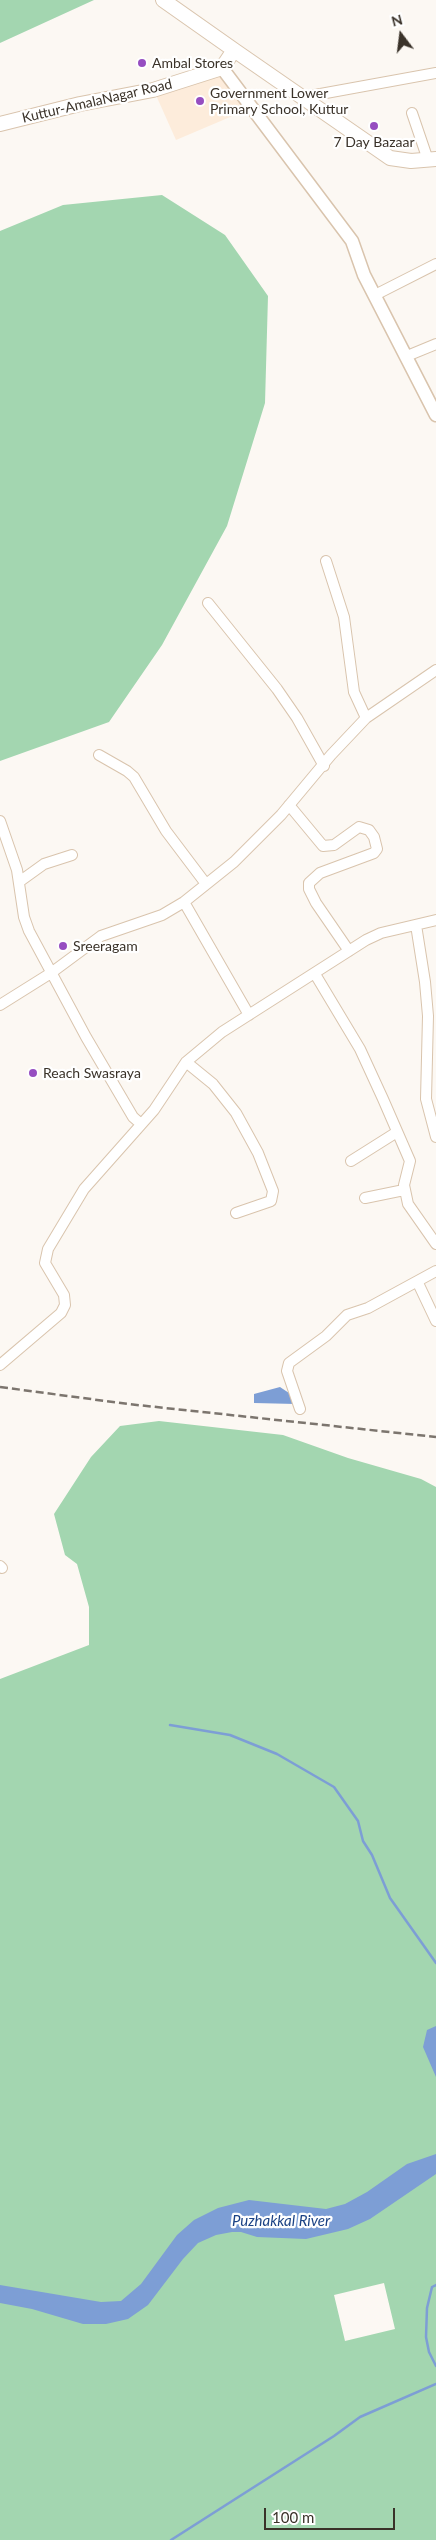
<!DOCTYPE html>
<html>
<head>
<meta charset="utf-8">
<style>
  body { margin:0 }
  #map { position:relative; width:436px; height:2540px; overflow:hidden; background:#fcf8f3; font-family:Lato,sans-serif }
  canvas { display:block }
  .north { position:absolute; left:376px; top:10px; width:50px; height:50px; -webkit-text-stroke:4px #fff; paint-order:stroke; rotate:345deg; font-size:14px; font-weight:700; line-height:20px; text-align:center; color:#3a3229 }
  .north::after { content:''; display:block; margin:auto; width:18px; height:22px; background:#3a3229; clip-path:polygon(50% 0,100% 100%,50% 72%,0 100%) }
  .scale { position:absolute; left:264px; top:2508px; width:131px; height:22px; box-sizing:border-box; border:2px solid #3a3229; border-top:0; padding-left:6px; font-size:15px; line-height:18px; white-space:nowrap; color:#3a3229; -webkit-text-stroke:4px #fff; paint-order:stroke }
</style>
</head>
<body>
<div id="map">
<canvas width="436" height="2540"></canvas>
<div class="north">N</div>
<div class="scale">100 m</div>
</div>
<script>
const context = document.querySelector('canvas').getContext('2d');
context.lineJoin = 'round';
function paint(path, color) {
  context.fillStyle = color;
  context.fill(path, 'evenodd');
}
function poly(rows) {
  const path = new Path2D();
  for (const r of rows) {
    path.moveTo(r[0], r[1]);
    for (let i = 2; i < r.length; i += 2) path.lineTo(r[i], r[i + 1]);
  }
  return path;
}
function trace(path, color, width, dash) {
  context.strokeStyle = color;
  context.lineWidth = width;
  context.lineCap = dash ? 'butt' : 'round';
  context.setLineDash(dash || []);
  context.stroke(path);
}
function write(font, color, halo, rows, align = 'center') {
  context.font = font + ' Lato,sans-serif';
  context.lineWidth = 4.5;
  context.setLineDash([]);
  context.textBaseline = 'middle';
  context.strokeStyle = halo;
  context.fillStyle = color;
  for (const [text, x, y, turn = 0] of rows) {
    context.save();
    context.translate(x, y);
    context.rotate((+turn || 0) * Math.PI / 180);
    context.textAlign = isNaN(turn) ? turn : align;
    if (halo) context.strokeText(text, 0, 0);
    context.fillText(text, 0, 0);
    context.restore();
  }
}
paint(poly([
  [218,74,249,109,176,140,155,93]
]), '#fdecdb');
paint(poly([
  [0,0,94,0,0,43],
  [162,195,225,235,268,296,265,403,227,526,162,645,109,722,0,761,0,231,63,205],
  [159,1421,283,1435,348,1458,421,1479,436,1487,436,2540,0,2540,0,1679,89,1645,89,1607,77,1564,65,1555,54,1514,91,1457,120,1426],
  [384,2283,395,2329,345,2341,334,2295]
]), '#a3d6b0');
paint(poly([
  [280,1387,295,1397,296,1404,254,1403,254,1394],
  [436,2026,436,2077,423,2047,427,2030],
  [436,2154,436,2174,370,2219,348,2229,306,2239,257,2237,241,2232,232,2232,216,2235,198,2243,183,2259,148,2305,128,2319,106,2324,83,2324,32,2309,0,2303,0,2285,101,2302,121,2301,141,2284,177,2235,194,2220,218,2208,249,2200,326,2209,345,2204,367,2192,407,2164]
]), '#7d9ed5');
trace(poly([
  [170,1725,230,1735,277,1754,334,1787,358,1821,363,1841,372,1855,390,1898,436,1963],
  [436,2285,432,2287,427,2308,426,2337,429,2352,436,2366],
  [171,2540,334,2436,360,2417,436,2384]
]), '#7d9ed5', 2.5);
const minor = poly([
  [304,97,436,73],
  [412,113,428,160],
  [375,295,436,264],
  [407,356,436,344],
  [326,561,344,617,354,692,366,718],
  [208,603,277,689,297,718,324,766],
  [99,755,127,771,134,777,166,831,206,884],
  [289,805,323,846,334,845,359,827,369,830,374,837,377,849,374,853,320,873,309,883,309,889,316,903,349,951],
  [0,821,17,870,24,917,29,931,86,1037,133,1117,141,1124],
  [19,882,44,864,72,855],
  [184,902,249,1015],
  [416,925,425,982,428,1016,426,1099,436,1137],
  [315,974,360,1049,383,1099,410,1161,404,1185,408,1204,436,1244],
  [0,1005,51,973,101,936,162,915,184,902,234,862,281,815,331,755,366,718,436,670],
  [186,1062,213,1084,236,1113,258,1153,273,1191,271,1201,236,1213],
  [351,1161,397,1132],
  [365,1198,404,1190],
  [418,1283,436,1321],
  [0,1365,61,1313,65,1305,64,1295,45,1263,48,1249,84,1189,154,1110,186,1062,222,1032,366,940,381,933,436,920],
  [300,1409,287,1371,289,1363,326,1336,347,1315,368,1308,436,1271],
  [0,1566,2,1568]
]);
const tertiary = poly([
  [222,68,352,241,364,275,436,415]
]);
const secondary = poly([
  [234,50,390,158,411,161,436,159],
  [0,124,80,104,153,90,222,68,234,50,163,0]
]);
trace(minor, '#d9c4ad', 12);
trace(tertiary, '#d9c4ad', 15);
trace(secondary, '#d9c4ad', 16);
trace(minor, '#fff', 10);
trace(tertiary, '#fff', 12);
trace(secondary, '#fff', 14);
trace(poly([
  [0,1387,128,1404,436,1437]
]), '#7c756e', 2.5, [8, 4]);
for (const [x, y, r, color] of [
  [142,63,5,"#964ec1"],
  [200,101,5,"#964ec1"],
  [374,126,5,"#964ec1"],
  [63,946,5,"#964ec1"],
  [33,1073,5,"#964ec1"]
]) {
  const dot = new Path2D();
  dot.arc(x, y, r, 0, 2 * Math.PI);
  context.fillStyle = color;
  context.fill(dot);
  trace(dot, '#fff', 2);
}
write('14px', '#3a3229', '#fff', [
  ["Ambal Stores",152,63],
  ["Government Lower",210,93],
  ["Primary School, Kuttur",210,109],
  ["7 Day Bazaar",374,142,"center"],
  ["Sreeragam",73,946],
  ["Reach Swasraya",43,1073]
], 'left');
write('14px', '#3a3229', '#fff', [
  ["Kuttur-AmalaNagar Road",97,101,-13]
]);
write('italic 15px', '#1c4385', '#fff', [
  ["Puzhakkal River",281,2221]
]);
</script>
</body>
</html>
